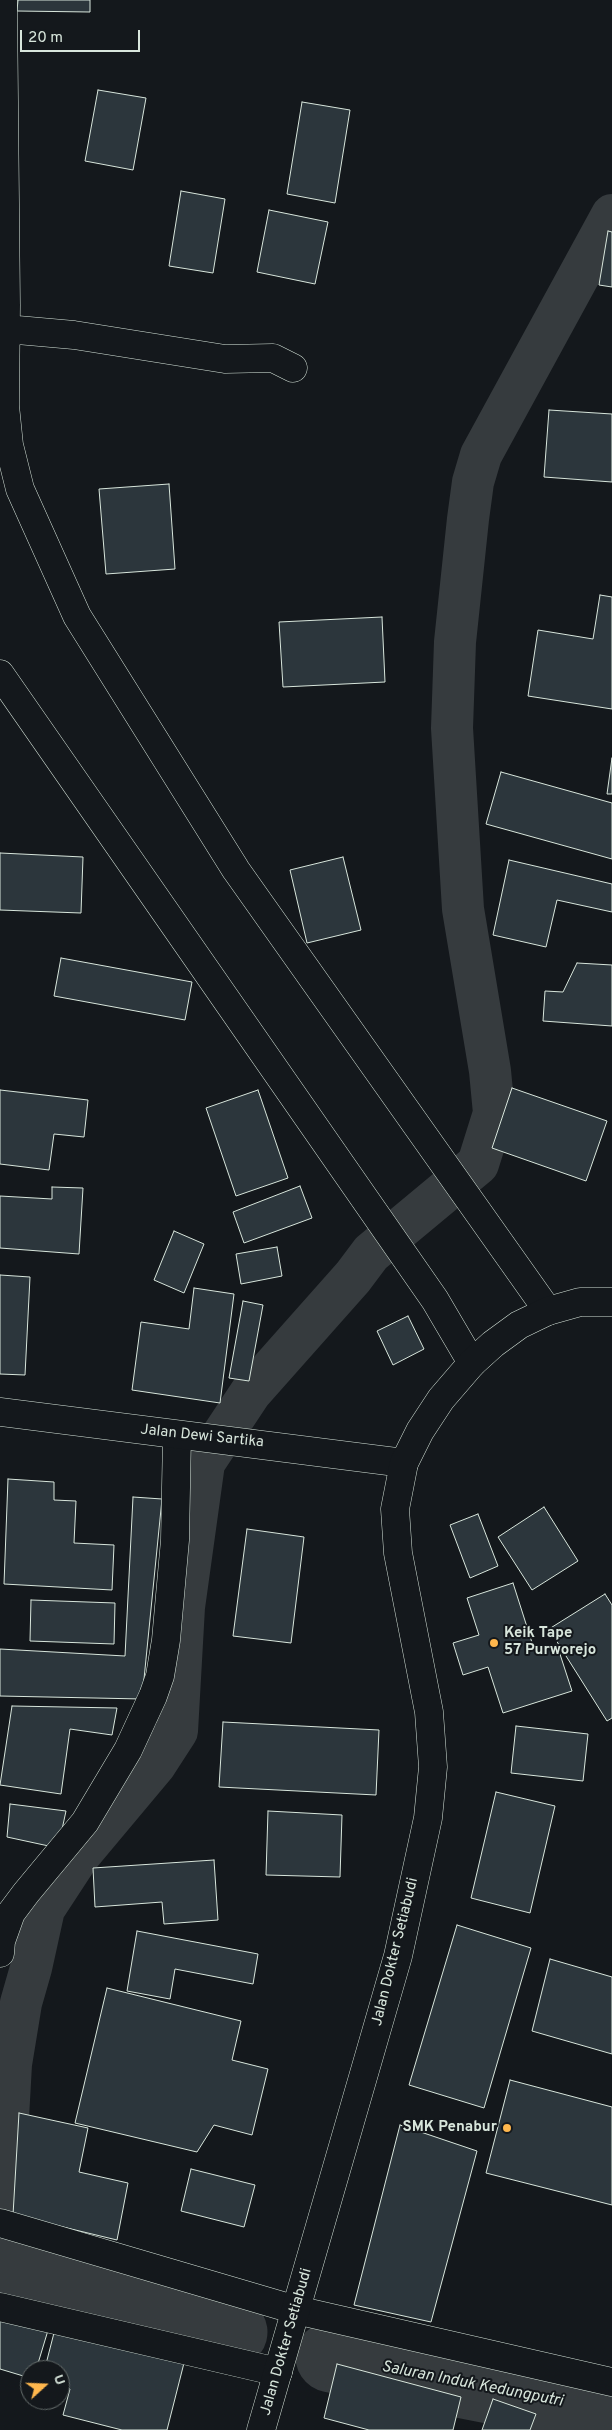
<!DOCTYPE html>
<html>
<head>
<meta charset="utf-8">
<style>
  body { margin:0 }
  #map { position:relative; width:612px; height:2430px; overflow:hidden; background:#14181c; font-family:Overpass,sans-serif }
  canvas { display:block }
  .north { position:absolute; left:20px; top:2360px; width:50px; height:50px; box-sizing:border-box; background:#14181c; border:1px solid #626a69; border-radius:50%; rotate:70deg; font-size:14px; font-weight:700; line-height:20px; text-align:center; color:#d8e6dc }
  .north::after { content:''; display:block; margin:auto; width:18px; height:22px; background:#ffb74d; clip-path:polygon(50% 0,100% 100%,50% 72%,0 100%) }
  .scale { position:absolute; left:20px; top:30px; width:120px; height:22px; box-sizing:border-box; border:2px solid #d8e6dc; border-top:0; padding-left:6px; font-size:15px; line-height:18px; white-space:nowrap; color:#d8e6dc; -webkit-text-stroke:4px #14181c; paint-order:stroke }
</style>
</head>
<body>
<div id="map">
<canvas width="612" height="2430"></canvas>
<div class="north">U</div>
<div class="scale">20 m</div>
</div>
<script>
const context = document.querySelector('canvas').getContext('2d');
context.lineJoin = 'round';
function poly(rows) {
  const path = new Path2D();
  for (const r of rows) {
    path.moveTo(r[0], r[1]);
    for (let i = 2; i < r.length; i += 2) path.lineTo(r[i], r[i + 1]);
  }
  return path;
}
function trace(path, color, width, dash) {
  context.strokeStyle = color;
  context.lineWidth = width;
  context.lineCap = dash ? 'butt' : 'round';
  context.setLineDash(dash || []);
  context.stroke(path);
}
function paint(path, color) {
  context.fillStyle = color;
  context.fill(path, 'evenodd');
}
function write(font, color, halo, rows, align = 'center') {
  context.font = font + ' Overpass,sans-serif';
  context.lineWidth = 4;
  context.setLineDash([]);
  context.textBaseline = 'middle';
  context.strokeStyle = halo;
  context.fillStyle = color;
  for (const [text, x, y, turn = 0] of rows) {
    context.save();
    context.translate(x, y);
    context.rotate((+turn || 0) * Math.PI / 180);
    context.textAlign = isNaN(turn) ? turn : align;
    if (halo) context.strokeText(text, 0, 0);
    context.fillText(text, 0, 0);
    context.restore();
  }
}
trace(poly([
  [0,2261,11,2064,21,2003,31,1968,44,1909,78,1857,155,1765,177,1731,184,1607,204,1463,251,1392,353,1277,371,1253,478,1164,494,1113,490,1071,463,909,452,728,455,642,468,519,473,482,481,455,612,215]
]), '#363b3e', 42);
trace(poly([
  [0,2262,174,2317,232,2332],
  [331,2357,612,2412]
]), '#363b3e', 71);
const building = poly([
  [18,0,90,0,90,12,17,11,18,0],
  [98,90,146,98,133,170,85,161,98,90],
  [302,102,350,110,335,203,287,194,302,102],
  [181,191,225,199,213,273,169,266,181,191],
  [269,210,328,222,315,284,257,272,269,210],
  [608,231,612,232,612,287,599,285,608,231],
  [549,410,612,414,612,482,544,477,549,410],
  [169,484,175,569,106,574,99,489,169,484],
  [600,595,612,597,612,709,528,696,538,630,593,639,600,595],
  [382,617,385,682,283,687,279,622,382,617],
  [612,758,612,794,607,794,612,758],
  [501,772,612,803,612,859,486,824,501,772],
  [0,853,83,857,81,913,0,910,0,853],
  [343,857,361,930,307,943,290,870,343,857],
  [509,860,612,884,612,912,557,900,546,947,493,935,509,860],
  [61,958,192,982,185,1020,54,996,61,958],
  [577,963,612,965,612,1026,543,1021,545,991,563,992,577,963],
  [512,1088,607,1121,586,1181,492,1148,512,1088],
  [0,1090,88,1100,84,1137,54,1134,49,1170,0,1164,0,1090],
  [258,1090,288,1178,236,1196,206,1108,258,1090],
  [300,1186,312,1218,244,1243,233,1212,300,1186],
  [52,1187,83,1188,79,1254,0,1248,0,1196,52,1199,52,1187],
  [174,1231,204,1244,184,1293,154,1280,174,1231],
  [277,1247,282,1276,241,1284,236,1254,277,1247],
  [0,1275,30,1277,25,1375,0,1374,0,1275],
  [194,1288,234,1294,220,1403,132,1390,141,1322,189,1329,194,1288],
  [243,1301,263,1305,249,1381,229,1378,243,1301],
  [408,1316,424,1349,393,1365,377,1331,408,1316],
  [8,1479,54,1482,54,1500,76,1501,74,1543,114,1545,112,1590,4,1584,8,1479],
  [133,1497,162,1499,142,1699,0,1696,0,1649,125,1656,133,1497],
  [544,1507,578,1561,532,1590,498,1537,544,1507],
  [478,1514,498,1566,470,1578,450,1525,478,1514],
  [247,1529,304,1537,291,1643,233,1636,247,1529],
  [513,1583,535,1652,557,1645,572,1691,503,1713,488,1667,463,1675,453,1643,479,1635,467,1598,513,1583],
  [605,1594,612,1605,612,1718,607,1721,549,1629,605,1594],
  [31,1600,115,1603,114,1644,30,1641,31,1600],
  [12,1706,117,1708,112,1735,70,1729,61,1794,0,1785,12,1706],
  [223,1722,379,1730,376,1795,219,1787,223,1722],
  [516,1726,588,1734,583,1781,511,1773,516,1726],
  [496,1792,555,1806,530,1913,471,1898,496,1792],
  [10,1804,66,1811,58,1848,7,1837,10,1804],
  [268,1811,342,1815,340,1877,266,1875,268,1811],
  [214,1860,218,1920,164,1924,162,1902,95,1907,93,1868,214,1860],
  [457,1925,531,1948,484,2108,409,2085,457,1925],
  [137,1931,258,1954,253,1984,175,1969,170,1999,127,1991,137,1931],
  [550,1959,612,1977,612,2054,532,2031,550,1959],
  [107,1988,241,2021,232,2060,268,2069,252,2135,214,2125,197,2152,75,2123,107,1988],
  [510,2080,612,2107,612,2205,486,2173,510,2080],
  [19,2113,88,2128,79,2172,128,2183,117,2240,13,2215,19,2113],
  [400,2125,477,2151,431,2322,354,2305,400,2125],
  [191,2169,255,2185,244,2227,181,2211,191,2169],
  [0,2313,49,2327,36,2370,30,2370,30,2378,0,2369,0,2313],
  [55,2329,184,2363,167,2430,122,2430,63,2415,70,2389,60,2386,62,2368,46,2364,55,2329],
  [337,2364,461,2397,453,2430,369,2430,324,2418,337,2364],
  [493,2399,536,2414,530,2430,482,2430,493,2399]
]);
paint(building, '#2c363c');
trace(building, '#d8e6dc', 1);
const pedestrian = poly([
  [3,0,6,305,5,406,9,445,20,489,77,616,236,870,548,1311],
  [6,329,74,335,225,359,273,358,293,368],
  [0,674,435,1300,472,1363],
  [0,1953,1,1941,11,1913,26,1893,85,1822,128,1750,153,1696,160,1676,166,1640,175,1540,177,1435],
  [0,2223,296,2310],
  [0,2307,278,2372]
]);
const minor = poly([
  [0,1412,404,1463],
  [296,2310,612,2382]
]);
const tertiary = poly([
  [261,2430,398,1956,428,1818,433,1767,429,1712,398,1553,395,1509,404,1463,420,1431,441,1399,472,1363,493,1344,519,1325,548,1311,580,1302,612,1302]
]);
trace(pedestrian, '#d8e6dc', 29);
trace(minor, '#d8e6dc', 29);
trace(tertiary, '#d8e6dc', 29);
trace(pedestrian, '#14181c', 28);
trace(minor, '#14181c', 28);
trace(tertiary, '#14181c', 28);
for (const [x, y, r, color] of [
  [494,1643,5,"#ffb74d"],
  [507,2128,5,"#ffb74d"]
]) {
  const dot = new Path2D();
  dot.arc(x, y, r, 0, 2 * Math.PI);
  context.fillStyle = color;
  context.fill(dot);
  trace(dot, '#14181c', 2);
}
write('15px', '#d8e6dc', '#14181c', [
  ["Jalan Dewi Sartika",202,1437,6],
  ["Jalan Dokter Setiabudi",396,1952,-76],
  ["Jalan Dokter Setiabudi",287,2342,-74]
]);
write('bold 15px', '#d8e6dc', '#14181c', [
  ["Keik Tape",504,1634],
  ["57 Purworejo",504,1651],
  ["SMK Penabur",497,2128,"right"]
], 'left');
write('italic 16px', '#d8e6dc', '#14181c', [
  ["Saluran Induk Kedungputri",472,2385,11]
]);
</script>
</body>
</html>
